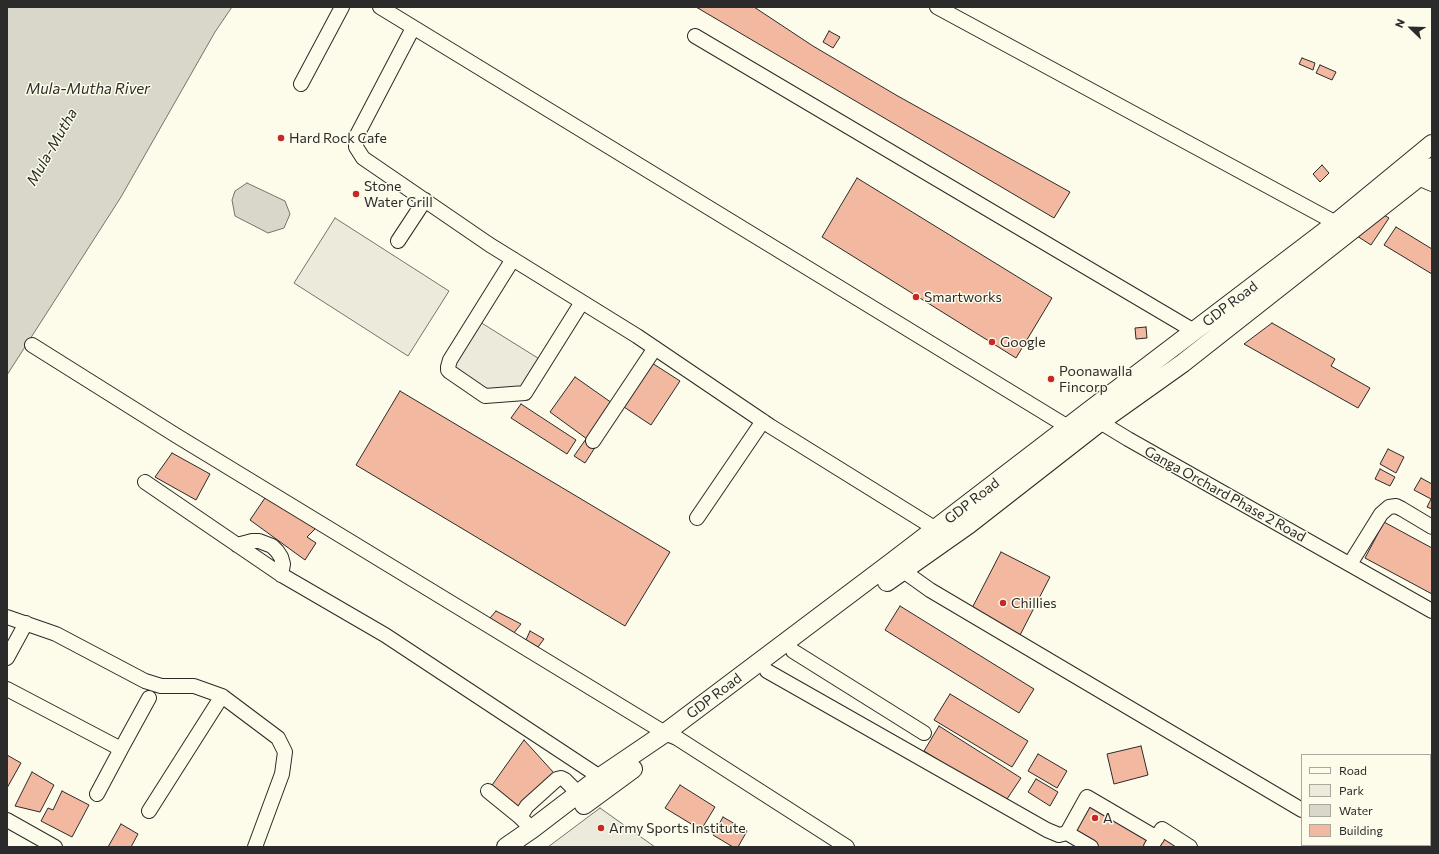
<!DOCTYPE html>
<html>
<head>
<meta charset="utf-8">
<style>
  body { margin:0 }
  #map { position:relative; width:1439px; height:854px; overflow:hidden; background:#fdfbea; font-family:Commissioner,sans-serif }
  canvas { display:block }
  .frame { position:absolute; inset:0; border:8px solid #2b2b2b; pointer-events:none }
  .legend { position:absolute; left:1301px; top:754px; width:130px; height:92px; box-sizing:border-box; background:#fdfbea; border:1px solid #a9a89e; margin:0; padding:5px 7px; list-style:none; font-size:12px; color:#2b2b2b }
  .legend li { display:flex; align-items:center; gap:8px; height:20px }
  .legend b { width:20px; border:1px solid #a9a89e }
  .north { position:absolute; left:1391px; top:8px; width:40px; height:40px; -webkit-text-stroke:3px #fdfbea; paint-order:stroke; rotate:293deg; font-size:11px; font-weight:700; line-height:16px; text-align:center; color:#2b2b2b }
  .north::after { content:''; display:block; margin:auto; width:14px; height:18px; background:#2b2b2b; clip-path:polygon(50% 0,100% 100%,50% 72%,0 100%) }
</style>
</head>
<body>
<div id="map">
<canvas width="1439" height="854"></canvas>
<div class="frame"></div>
<ul class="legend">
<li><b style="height:5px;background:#fdfbea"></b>Road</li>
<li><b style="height:11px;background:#ecebdb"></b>Park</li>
<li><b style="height:11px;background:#d8d7c9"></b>Water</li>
<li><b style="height:11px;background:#f2b8a0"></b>Building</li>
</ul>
<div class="north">N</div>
</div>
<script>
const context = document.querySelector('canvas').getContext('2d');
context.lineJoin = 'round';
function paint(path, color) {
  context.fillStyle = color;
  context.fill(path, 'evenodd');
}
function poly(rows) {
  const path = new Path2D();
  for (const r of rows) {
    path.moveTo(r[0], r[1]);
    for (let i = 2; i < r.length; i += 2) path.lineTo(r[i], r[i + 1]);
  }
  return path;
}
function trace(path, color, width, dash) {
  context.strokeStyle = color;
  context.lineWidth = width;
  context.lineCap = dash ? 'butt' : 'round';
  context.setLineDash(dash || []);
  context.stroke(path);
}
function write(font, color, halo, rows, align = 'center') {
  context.font = font + ' Commissioner,sans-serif';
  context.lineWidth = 3;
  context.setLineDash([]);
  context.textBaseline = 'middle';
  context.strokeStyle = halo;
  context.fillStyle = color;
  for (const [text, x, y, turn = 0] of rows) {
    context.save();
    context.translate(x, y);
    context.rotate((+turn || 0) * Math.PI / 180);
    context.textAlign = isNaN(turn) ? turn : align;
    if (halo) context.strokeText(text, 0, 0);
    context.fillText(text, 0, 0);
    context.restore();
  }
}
const green = poly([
  [335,218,449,291,408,356,294,283,335,218],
  [480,322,541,360,523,387,488,394,450,370,480,322],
  [600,808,655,847,548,847,600,808]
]);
paint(green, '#ecebdb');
trace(green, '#74746e', 1);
const water = poly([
  [7,7,232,7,215,32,121,197,7,375,7,7],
  [247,183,285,201,290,214,284,228,268,233,235,216,232,200,235,191,247,183]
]);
paint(water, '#d8d7c9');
trace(water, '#74746e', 1);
const building = poly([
  [696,7,754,7,813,46,896,95,1070,192,1054,218,696,7],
  [829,31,840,37,833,48,823,42,829,31],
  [1302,58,1315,63,1313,70,1299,64,1302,58],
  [1320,65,1336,72,1332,80,1316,73,1320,65],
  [1322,165,1329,173,1320,182,1313,174,1322,165],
  [857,178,1052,298,1016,358,822,237,857,178],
  [1382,214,1389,218,1371,245,1357,236,1382,214],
  [1396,227,1432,249,1432,274,1384,245,1396,227],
  [1272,323,1335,359,1331,366,1370,388,1358,408,1244,344,1272,323],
  [1146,327,1147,338,1136,339,1135,328,1146,327],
  [652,363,680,381,651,425,624,407,652,363],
  [575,377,612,403,587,439,550,412,575,377],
  [400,391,670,552,625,626,356,465,400,391],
  [521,404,576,440,567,454,511,418,521,404],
  [586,439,596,446,585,463,574,456,586,439],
  [1388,449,1404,457,1396,473,1380,464,1388,449],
  [172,453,210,474,196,500,155,477,172,453],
  [1380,469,1395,477,1390,486,1375,479,1380,469],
  [1421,478,1432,484,1432,509,1427,507,1431,499,1414,490,1421,478],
  [267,495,318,526,307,537,316,543,305,560,250,520,267,495],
  [1384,522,1432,548,1432,594,1365,558,1384,522],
  [1001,552,1050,577,1019,637,970,612,1001,552],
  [900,606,1034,689,1019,713,885,630,900,606],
  [496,611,521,624,513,634,490,618,496,611],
  [530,631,544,639,538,647,526,640,530,631],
  [950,694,1028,741,1012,767,934,720,950,694],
  [939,726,1021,778,1005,802,924,751,939,726],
  [524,740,554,773,517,808,490,788,524,740],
  [1141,746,1148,775,1114,784,1107,754,1141,746],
  [1038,754,1067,771,1057,788,1028,771,1038,754],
  [7,755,21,763,7,788,7,755],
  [32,772,54,785,40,812,15,806,32,772],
  [1036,779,1058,792,1050,806,1028,792,1036,779],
  [680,785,715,807,701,830,665,808,680,785],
  [62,791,89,805,72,837,41,821,48,808,53,810,62,791],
  [1087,804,1150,841,1146,847,1098,847,1071,832,1087,804],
  [1430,815,1432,816,1432,839,1430,843,1430,815],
  [723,817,747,831,738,847,733,847,713,835,723,817],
  [121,824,138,834,131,847,108,847,121,824],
  [1165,835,1185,847,1158,847,1165,835]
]);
paint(building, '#f2b8a0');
trace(building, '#2b2b2b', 1);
const minor = poly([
  [380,7,1068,427],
  [937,7,1336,223],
  [413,28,356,137,356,147,363,158,490,245,637,336,770,426,936,529],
  [695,36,1194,331],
  [301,84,342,7],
  [1418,178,1432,184],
  [398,241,425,200],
  [513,259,450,360,448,367,448,370,450,372,485,396,525,393,582,302],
  [32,345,177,436,665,733,677,738,847,847],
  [1093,415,1100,422,1128,439,1432,611],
  [593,441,655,348],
  [145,482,280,574,385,635,600,777],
  [697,518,763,421],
  [237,545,252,541,259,541,272,546,277,551,281,557,283,564,281,575],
  [1350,564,1381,514,1389,507,1396,506,1402,509,1432,527],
  [902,570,930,590,1302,810],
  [7,617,56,634,145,681,161,686,194,686,222,696,278,738,285,752,282,774,255,847],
  [793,651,924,733],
  [7,658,26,623],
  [767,671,1047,830,1059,835,1067,833,1091,847],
  [7,689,121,749,149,698],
  [488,791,520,817],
  [97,794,121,749],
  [149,811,222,696],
  [7,820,55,847],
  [532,829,520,817,527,806,557,779,561,778,565,780,579,794],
  [1067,833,1087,797,1157,838],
  [1362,845,1366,847],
  [1151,847,1162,829,1190,847]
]);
const major = poly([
  [887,582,968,525,1100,422,1183,363,1432,167],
  [584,805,633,769],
  [506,847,532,829,600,777,665,733,892,562,1089,411,1336,223,1432,144]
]);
trace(minor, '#2b2b2b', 16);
trace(major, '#2b2b2b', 20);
trace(minor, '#fdfbea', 14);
trace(major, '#fdfbea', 18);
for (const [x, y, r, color] of [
  [281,138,4,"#c62828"],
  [356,194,4,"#c62828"],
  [916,297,4,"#c62828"],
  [992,342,4,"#c62828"],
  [1051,379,4,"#c62828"],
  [1003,603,4,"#c62828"],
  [1095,818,4,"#c62828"],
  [601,828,4,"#c62828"]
]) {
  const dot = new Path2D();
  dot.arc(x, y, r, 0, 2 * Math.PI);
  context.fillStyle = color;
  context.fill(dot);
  trace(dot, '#fdfbea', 1.5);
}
write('14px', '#2b2b2b', '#fdfbea', [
  ["Hard Rock Cafe",289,138],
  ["Stone",364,186],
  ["Water Grill",364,202],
  ["Smartworks",924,297],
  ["Google",1000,342],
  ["Poonawalla",1059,371],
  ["Fincorp",1059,387],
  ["Chillies",1011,603],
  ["A",1103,818],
  ["Army Sports Institute",609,828]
], 'left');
write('14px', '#2b2b2b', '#fdfbea', [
  ["GDP Road",1230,304,-37],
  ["Ganga Orchard Phase 2 Road",1225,494,29],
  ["GDP Road",972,501,-38],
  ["GDP Road",714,696,-37]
]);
write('italic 15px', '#2b2b2b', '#fdfbea', [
  ["Mula-Mutha River",88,89],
  ["Mula-Mutha",52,147,-60]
]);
</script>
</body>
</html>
